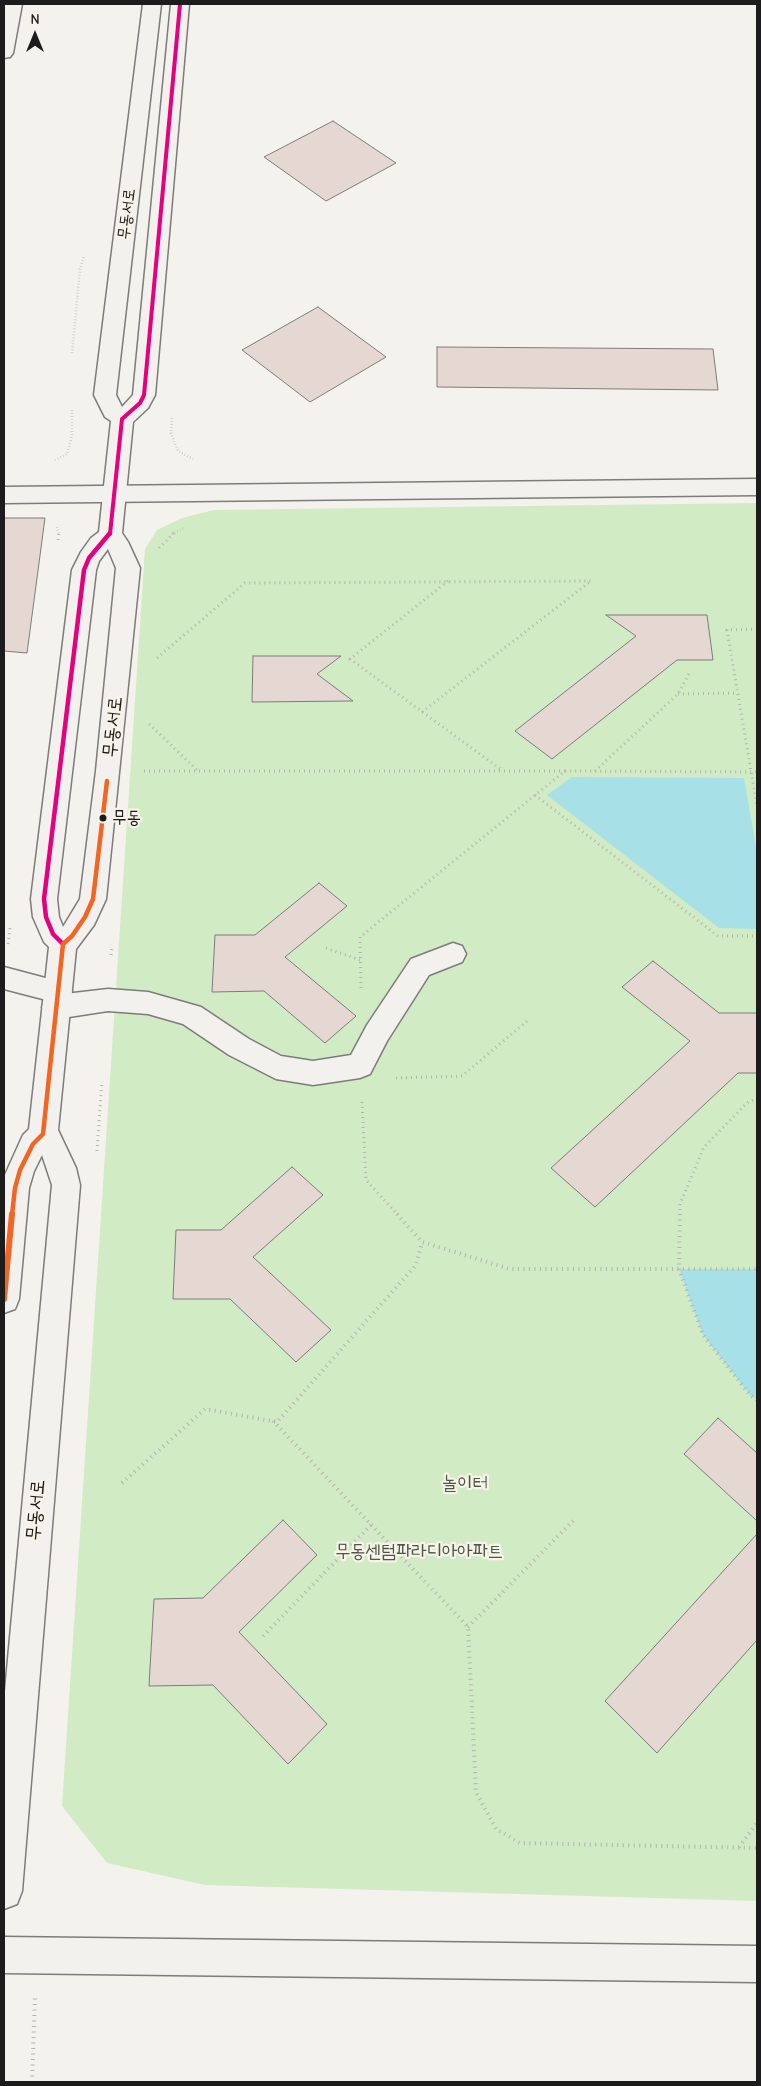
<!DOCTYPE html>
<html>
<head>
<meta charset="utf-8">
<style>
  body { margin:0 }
  #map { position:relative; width:761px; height:2086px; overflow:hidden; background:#f4f2ec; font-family:"Comic Neue",sans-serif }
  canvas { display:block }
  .frame { position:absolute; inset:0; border:5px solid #1c1c1c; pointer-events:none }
  .north { position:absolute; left:10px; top:10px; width:50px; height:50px; -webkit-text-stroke:4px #f7f3e8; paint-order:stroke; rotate:0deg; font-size:14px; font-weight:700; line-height:20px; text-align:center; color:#1c1c1c }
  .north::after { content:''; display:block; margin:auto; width:18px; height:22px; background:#1c1c1c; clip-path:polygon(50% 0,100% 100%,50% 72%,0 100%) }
</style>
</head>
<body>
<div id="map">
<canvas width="761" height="2086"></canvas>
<div class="frame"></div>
<div class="north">N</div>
</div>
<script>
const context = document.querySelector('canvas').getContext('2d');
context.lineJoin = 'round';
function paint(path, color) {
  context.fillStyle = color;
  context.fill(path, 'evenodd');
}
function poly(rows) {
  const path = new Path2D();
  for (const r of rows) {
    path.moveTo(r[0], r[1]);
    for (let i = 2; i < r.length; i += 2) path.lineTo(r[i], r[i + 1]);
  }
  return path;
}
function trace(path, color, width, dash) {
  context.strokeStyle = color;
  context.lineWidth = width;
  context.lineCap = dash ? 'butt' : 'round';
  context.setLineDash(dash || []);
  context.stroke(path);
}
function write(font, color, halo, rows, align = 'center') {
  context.font = font + ' "Comic Neue","Poor Story",sans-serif';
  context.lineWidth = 4.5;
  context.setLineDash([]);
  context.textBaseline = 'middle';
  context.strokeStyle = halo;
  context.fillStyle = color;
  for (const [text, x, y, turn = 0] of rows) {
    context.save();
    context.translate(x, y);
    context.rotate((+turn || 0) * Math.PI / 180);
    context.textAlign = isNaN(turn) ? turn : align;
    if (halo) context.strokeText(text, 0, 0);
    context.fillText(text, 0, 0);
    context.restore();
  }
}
paint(poly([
  [757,503,757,1901,205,1885,107,1863,62,1806,145,549,157,530,182,518,214,510]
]), '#d1ebc4');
paint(poly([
  [572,777,744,778,757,853,757,929,719,928,547,795],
  [679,1269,757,1269,757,1400,750,1395,703,1335]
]), '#a8e0e7');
const building = poly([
  [333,121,396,163,326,201,264,157,333,121],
  [318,307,386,357,310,402,242,350,318,307],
  [437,347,713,349,718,390,437,387,437,347],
  [4,518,45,518,27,653,4,651,4,518],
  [606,615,707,615,713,660,677,660,552,759,515,731,636,636,606,615],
  [253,656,341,656,317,674,353,701,252,702,253,656],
  [319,883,347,906,285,957,356,1016,325,1043,264,991,212,992,215,935,255,935,319,883],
  [653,961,719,1013,757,1013,757,1073,738,1073,595,1207,551,1168,690,1041,622,987,653,961],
  [292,1167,323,1195,253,1257,331,1330,296,1362,230,1299,173,1299,176,1230,221,1230,292,1167],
  [718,1418,757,1453,757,1521,684,1454,718,1418],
  [283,1520,317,1555,239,1632,327,1724,288,1764,213,1685,149,1686,154,1599,203,1598,283,1520],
  [757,1534,757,1640,657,1753,605,1701,757,1534]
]);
paint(building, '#e5d8d3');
trace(building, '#7d7c7a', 1);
const service = poly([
  [453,943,462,946,466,954,462,962,429,975,387,1041,370,1074,360,1078,313,1085,276,1079,229,1055,183,1024,148,1014,108,1011,56,1019,46,1015,42,1007,46,999,56,995,108,989,148,992,201,1007,249,1039,281,1056,313,1061,351,1055,367,1025,411,959,453,943]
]);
const minor = poly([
  [4,4,22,4,13,53,10,57,4,58,4,4],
  [757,479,757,495,4,503,4,487,757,479],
  [4,967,68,984,72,992,68,1000,58,1003,4,989,4,967],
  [4,1937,757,1946,757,1982,4,1973,4,1937]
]);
const secondary = poly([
  [143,4,161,4,116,395,122,407,133,395,171,4,189,4,155,395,148,408,133,422,122,533,128,542,140,568,106,899,94,925,76,949,58,1130,76,1168,80,1185,22,1891,17,1904,4,1909,4,1702,52,1185,42,1155,34,1171,29,1188,19,1299,15,1309,4,1313,4,1177,23,1135,29,1129,49,947,44,942,33,917,31,899,72,570,81,552,91,538,99,532,111,421,105,417,94,395,143,4],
  [108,549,116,568,96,771,80,899,63,927,59,917,57,899,96,570,99,561,108,549]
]);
trace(service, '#7d7c7a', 3);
trace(minor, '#7d7c7a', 3);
trace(secondary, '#7d7c7a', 3);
trace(poly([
  [72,353,80,269,84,256],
  [172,418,171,433,178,451,193,459],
  [55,460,67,454,72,436,72,409],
  [57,527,59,534],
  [172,534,185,527]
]), '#b4b3b0', 2.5, [0.5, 2.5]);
trace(poly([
  [58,540,59,533],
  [159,548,174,533],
  [448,581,350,659,503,771],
  [757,629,727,630,757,806],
  [157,658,245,583,591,581],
  [678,694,738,693],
  [422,712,591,581],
  [149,724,198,771],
  [144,771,565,771],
  [595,771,678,694,690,672],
  [535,795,718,936,757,936],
  [8,944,10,928],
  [326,948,360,960],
  [111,955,112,945],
  [361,988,360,937,565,771,757,772],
  [396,1078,462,1076,527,1021],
  [362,1102,366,1180,398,1215],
  [97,1151,102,1081],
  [680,1215,680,1204,704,1147,747,1103,757,1098]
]), '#b4b3b0', 3, [1, 4]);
trace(poly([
  [397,1214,422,1242,510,1269,757,1269],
  [680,1214,679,1269,703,1335,750,1395,757,1400],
  [273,1421,468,1627,476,1792,496,1829,520,1843,757,1848],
  [122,1483,205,1409,277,1422,416,1265,422,1242],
  [468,1627,575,1519],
  [263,1636,371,1525],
  [739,1847,757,1823],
  [32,2082,35,1997]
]), '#b4b3b0', 4, [1, 4.5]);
paint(service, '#f2f1ed');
paint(minor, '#f2f1ed');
paint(secondary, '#f2f1ed');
trace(poly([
  [110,534,122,419,140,403,144,395,180,4]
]), '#e5007d', 4);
trace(poly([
  [63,944,53,934,46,917,44,899,84,570,89,558,110,533]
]), '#e5007d', 4.5);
trace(poly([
  [12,1215,15,1188,20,1170,33,1144,43,1134,63,944,72,936,85,917,93,899,107,781]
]), '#f26522', 4.5);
trace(poly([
  [4,1299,12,1214]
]), '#f26522', 6);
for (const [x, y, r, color] of [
  [103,818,4.5,"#1c1c1c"]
]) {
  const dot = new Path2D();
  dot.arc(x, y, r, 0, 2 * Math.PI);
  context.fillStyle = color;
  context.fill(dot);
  trace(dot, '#f7f3e8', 2);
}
write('16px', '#1c1c1c', '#f7f3e8', [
  ["무동서로",127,214,-83]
]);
write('18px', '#1c1c1c', '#f7f3e8', [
  ["무동",112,818]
], 'left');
write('19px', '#1c1c1c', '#f7f3e8', [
  ["무동서로",113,727,-84],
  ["무동서로",36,1510,-85]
]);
write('19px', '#4a5845', '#f7f3e8', [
  ["놀이터",465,1484],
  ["무동센텀파라디아아파트",419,1552]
]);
</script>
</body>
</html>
